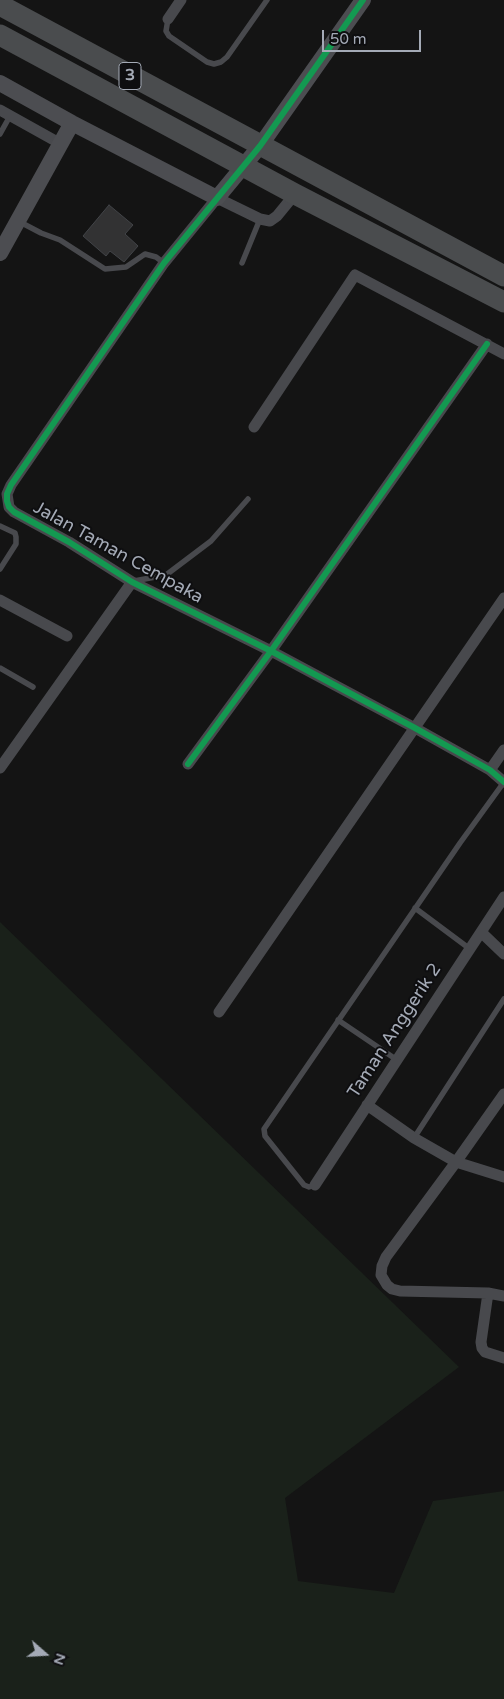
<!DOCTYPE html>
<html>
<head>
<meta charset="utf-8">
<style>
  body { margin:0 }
  #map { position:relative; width:504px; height:1699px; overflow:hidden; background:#141414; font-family:"Varela Round",sans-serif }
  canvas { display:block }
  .north { position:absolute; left:20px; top:1629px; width:50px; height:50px; -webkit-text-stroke:4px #0e0e10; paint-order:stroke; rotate:109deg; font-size:14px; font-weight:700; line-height:20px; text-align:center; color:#a4aab6 }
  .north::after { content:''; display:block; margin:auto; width:18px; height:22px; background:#a4aab6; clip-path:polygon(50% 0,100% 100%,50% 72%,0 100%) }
  .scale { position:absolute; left:322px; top:30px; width:99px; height:22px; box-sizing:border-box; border:2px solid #a4aab6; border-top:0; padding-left:6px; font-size:15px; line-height:18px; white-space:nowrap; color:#a4aab6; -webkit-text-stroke:4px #0e0e10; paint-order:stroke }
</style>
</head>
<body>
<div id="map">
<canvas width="504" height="1699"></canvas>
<div class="north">N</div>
<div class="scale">50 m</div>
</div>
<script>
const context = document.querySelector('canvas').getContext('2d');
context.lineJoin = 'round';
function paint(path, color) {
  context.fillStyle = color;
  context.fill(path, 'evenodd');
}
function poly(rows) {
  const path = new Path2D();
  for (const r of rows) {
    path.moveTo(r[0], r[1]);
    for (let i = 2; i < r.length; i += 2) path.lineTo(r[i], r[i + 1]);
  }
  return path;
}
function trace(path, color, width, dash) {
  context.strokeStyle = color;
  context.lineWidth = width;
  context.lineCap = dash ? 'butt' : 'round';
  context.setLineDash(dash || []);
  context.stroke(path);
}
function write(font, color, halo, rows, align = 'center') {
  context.font = font + ' "Varela Round",sans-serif';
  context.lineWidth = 4;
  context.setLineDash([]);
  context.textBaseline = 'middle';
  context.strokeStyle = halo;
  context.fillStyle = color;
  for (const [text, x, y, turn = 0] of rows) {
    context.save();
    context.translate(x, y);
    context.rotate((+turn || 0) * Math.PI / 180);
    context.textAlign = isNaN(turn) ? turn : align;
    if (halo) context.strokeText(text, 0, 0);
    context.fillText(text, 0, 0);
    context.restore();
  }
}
paint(poly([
  [0,922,459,1367,285,1498,298,1581,394,1593,433,1501,504,1491,504,1699,0,1699]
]), '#1a211a');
const building = poly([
  [109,205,133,225,125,234,138,246,124,262,110,251,106,256,83,236,109,205]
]);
paint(building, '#323233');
trace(building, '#424448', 1);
trace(poly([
  [168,19,166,31,169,36,207,62,214,64,221,62,227,57,267,0],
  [0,134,10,116],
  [20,222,41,233,60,240,105,269,126,267,145,254,156,257,164,263],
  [242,263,260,219],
  [0,526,15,533,16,537,16,544,0,569],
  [134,581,166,575,211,541,248,499],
  [0,668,33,687],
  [415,908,470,949],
  [338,1020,397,1060],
  [414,1138,504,999],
  [315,1185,309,1187,304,1185,265,1136,264,1129,460,843,504,782]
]), '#48494d', 5.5);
trace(poly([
  [168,19,181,0],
  [0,110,61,144],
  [295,194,277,216,270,221,260,219,217,198,164,263,11,485,7,494,9,507,14,512,69,542,132,582,271,651,415,728,490,770,504,782],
  [254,427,355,275,504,354],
  [0,600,67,636],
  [188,764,271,651,487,344],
  [0,768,132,582],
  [490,770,504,750],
  [481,932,504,954],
  [219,1012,504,598],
  [504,1094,456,1162,386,1257,382,1266,381,1275,387,1285,392,1289,400,1291,488,1293,504,1296],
  [367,1105,414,1138,456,1162,504,1177],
  [315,1185,504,897],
  [488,1293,481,1342,482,1348,485,1352,504,1358]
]), '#48494d', 11);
trace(poly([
  [0,83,72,123,217,198,260,146,363,0],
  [0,253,72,123]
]), '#4c4d51', 16);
trace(poly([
  [0,5,504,276],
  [0,35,295,194,504,302]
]), '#4a4c4e', 21);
trace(poly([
  [363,0,260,146,164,263,11,485,7,494,7,501,9,507,14,512,69,542,132,582,271,651,415,728,490,770,504,782],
  [188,764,271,651,487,344]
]), '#139951', 6);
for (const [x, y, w] of [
  [130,76,22]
]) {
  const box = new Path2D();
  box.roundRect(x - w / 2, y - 13.5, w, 27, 4);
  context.fillStyle = '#0e0e10';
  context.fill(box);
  trace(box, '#a4aab6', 1);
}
write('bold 16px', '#a4aab6', null, [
  ["3",130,76]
]);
write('18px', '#a4aab6', '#0e0e10', [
  ["Jalan Taman Cempaka",118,553,29],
  ["Taman Anggerik 2",395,1031,-57]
]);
</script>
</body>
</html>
